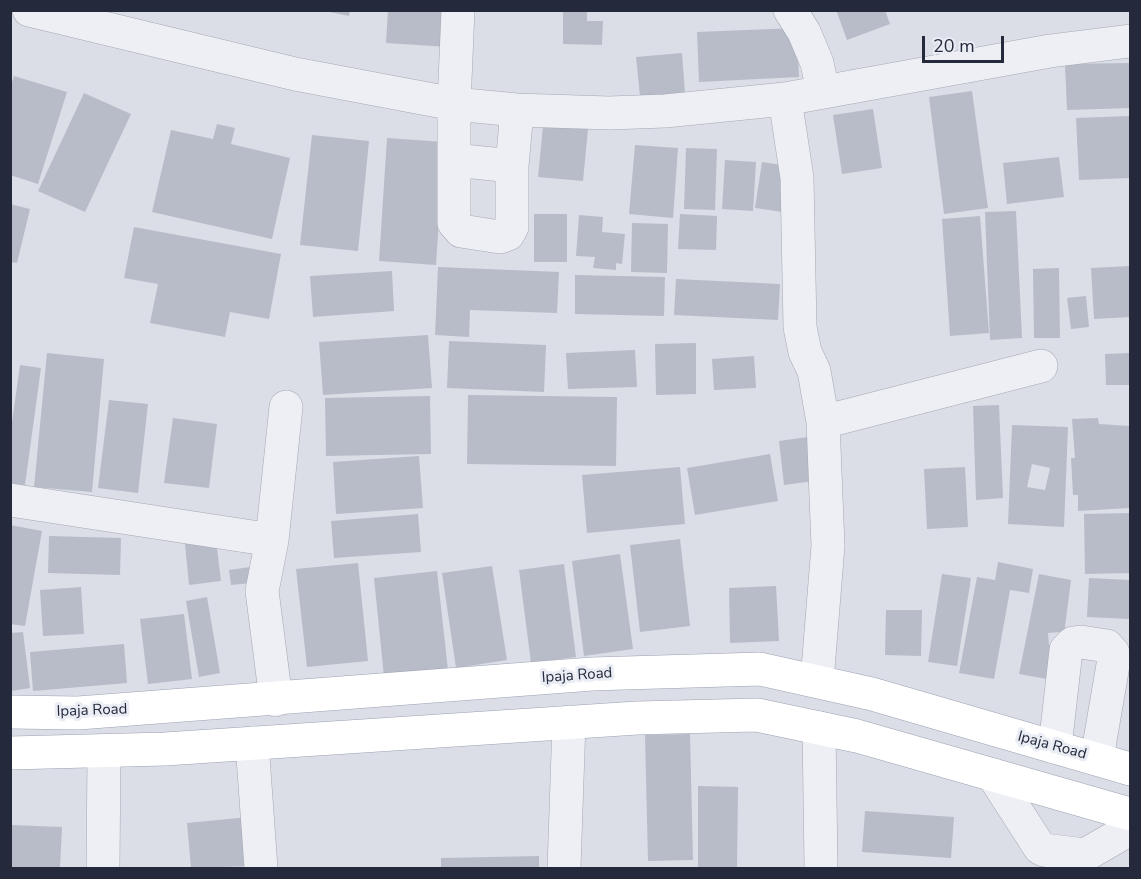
<!DOCTYPE html>
<html>
<head>
<meta charset="utf-8">
<style>
  body { margin:0 }
  #map { position:relative; width:1141px; height:879px; overflow:hidden; background:#dbdee6; font-family:"Nunito Sans",sans-serif }
  canvas { display:block }
  .frame { position:absolute; inset:0; border:12px solid #242a3c; pointer-events:none }
  .scale { position:absolute; left:922px; top:36px; width:82px; height:27px; box-sizing:border-box; border:3px solid #242a3c; border-top:0; padding-left:8px; font-size:18px; line-height:21px; white-space:nowrap; color:#242a3c; -webkit-text-stroke:4px #eaedf4; paint-order:stroke }
</style>
</head>
<body>
<div id="map">
<canvas width="1141" height="879"></canvas>
<div class="frame"></div>
<div class="scale">20 m</div>
</div>
<script>
const context = document.querySelector('canvas').getContext('2d');
context.lineJoin = 'round';
function paint(path, color) {
  context.fillStyle = color;
  context.fill(path, 'evenodd');
}
function poly(rows) {
  const path = new Path2D();
  for (const r of rows) {
    path.moveTo(r[0], r[1]);
    for (let i = 2; i < r.length; i += 2) path.lineTo(r[i], r[i + 1]);
  }
  return path;
}
function trace(path, color, width, dash) {
  context.strokeStyle = color;
  context.lineWidth = width;
  context.lineCap = dash ? 'butt' : 'round';
  context.setLineDash(dash || []);
  context.stroke(path);
}
function write(font, color, halo, rows, align = 'center') {
  context.font = font + ' "Nunito Sans",sans-serif';
  context.lineWidth = 6;
  context.setLineDash([]);
  context.textBaseline = 'middle';
  context.strokeStyle = halo;
  context.fillStyle = color;
  for (const [text, x, y, turn = 0] of rows) {
    context.save();
    context.translate(x, y);
    context.rotate((+turn || 0) * Math.PI / 180);
    context.textAlign = isNaN(turn) ? turn : align;
    if (halo) context.strokeText(text, 0, 0);
    context.fillText(text, 0, 0);
    context.restore();
  }
}
paint(poly([
  [320,10,350,10,349,16],
  [388,10,451,10,449,47,386,43],
  [563,10,587,10,587,21,603,21,602,45,563,44],
  [836,10,885,10,890,24,847,40],
  [797,28,799,77,699,82,697,32],
  [682,53,685,93,640,96,636,57],
  [1130,63,1130,108,1067,110,1065,64],
  [14,76,67,92,38,184,10,175,10,88],
  [972,91,988,208,944,214,929,97],
  [84,93,131,114,85,212,38,191],
  [873,109,882,168,842,174,833,115],
  [1130,116,1130,178,1079,180,1076,118],
  [217,124,235,128,231,144,290,158,272,239,152,212,171,130,213,139],
  [543,126,588,129,583,181,538,177],
  [312,135,369,141,358,251,300,245],
  [387,138,444,142,436,265,379,261],
  [635,145,678,148,673,218,629,214],
  [686,148,717,149,715,210,684,209],
  [1059,157,1064,197,1007,204,1003,163],
  [725,160,756,162,753,211,722,209],
  [762,162,789,166,783,212,755,208],
  [10,204,30,209,17,263,10,262],
  [1016,211,1022,338,990,340,985,212],
  [534,214,567,214,567,262,534,262],
  [680,214,717,216,716,250,678,249],
  [579,215,603,217,602,232,625,234,622,264,616,263,616,270,593,268,595,257,576,256],
  [980,216,989,333,950,336,942,219],
  [632,223,668,224,667,273,631,272],
  [134,227,281,254,269,319,230,312,225,337,150,323,158,284,124,278],
  [1130,266,1130,317,1094,319,1091,268],
  [438,267,559,272,557,313,470,310,469,337,435,335],
  [1059,268,1060,338,1034,338,1033,269],
  [392,271,394,311,313,317,310,276],
  [575,275,665,277,664,316,575,314],
  [676,279,780,284,778,320,674,315],
  [1086,296,1089,327,1071,329,1067,298],
  [428,335,432,388,323,395,319,342],
  [449,341,546,345,544,392,447,388],
  [696,343,696,394,656,395,655,344],
  [635,350,637,387,568,389,566,353],
  [47,353,104,359,92,492,34,487],
  [1130,353,1130,385,1106,385,1105,354],
  [754,356,756,388,714,390,712,359],
  [20,365,41,368,25,485,10,483,10,436],
  [468,395,617,397,616,466,467,464],
  [430,396,431,454,326,456,325,398],
  [109,400,148,404,138,493,98,488],
  [999,405,1003,498,976,500,973,406],
  [173,418,217,424,209,488,164,483],
  [1098,418,1099,424,1130,426,1130,508,1078,511,1078,495,1073,495,1071,458,1075,458,1072,419],
  [1012,425,1068,427,1064,527,1008,524],
  [1032,464,1050,468,1045,490,1027,487],
  [815,436,821,480,784,485,779,441],
  [770,454,778,501,695,515,687,468],
  [419,456,423,508,336,514,333,462],
  [680,467,685,524,587,533,582,475],
  [965,467,968,527,927,529,924,469],
  [1130,513,1130,573,1085,574,1084,514],
  [418,514,421,552,334,558,331,521],
  [10,525,42,531,25,626,10,624],
  [49,536,121,538,120,575,48,573],
  [680,539,690,626,640,632,630,545],
  [216,540,221,581,189,585,185,544],
  [620,554,633,649,584,656,572,561],
  [998,562,1033,569,1029,593,1010,590,994,679,959,673,977,577,995,580],
  [358,563,368,661,307,667,296,569],
  [564,564,576,657,531,663,519,570],
  [492,566,507,660,456,668,442,573],
  [250,567,252,583,231,585,229,570],
  [437,571,448,670,384,677,374,578],
  [942,574,971,578,957,666,928,662],
  [1039,574,1071,580,1063,642,1061,632,1048,633,1049,645,1063,643,1058,681,1019,674],
  [1089,578,1130,580,1130,619,1087,617],
  [776,586,779,641,730,643,729,588],
  [81,587,84,634,43,636,40,590],
  [207,597,220,673,199,677,186,601],
  [886,610,922,610,921,656,885,655],
  [184,614,192,679,148,684,140,619],
  [23,632,30,688,11,691,10,633],
  [124,644,127,683,33,691,30,652],
  [690,734,693,860,648,861,645,735],
  [698,786,738,787,737,868,698,868],
  [865,811,954,817,951,858,862,852],
  [249,817,253,866,191,868,187,823],
  [10,825,62,827,60,868,10,868],
  [539,856,539,868,441,868,441,858]
]), '#b8bcc9');
const minor = poly([
  [29,10,295,74,454,104,517,110,609,113,665,111,785,99,1050,51,1130,41],
  [458,10,454,104,454,223,461,231,500,237,508,234,512,227,512,166,517,110],
  [790,10,804,32,817,63,823,91],
  [785,99,797,178,800,327,805,352,814,371,823,422,828,546,817,681],
  [454,160,512,166],
  [823,422,1041,366],
  [10,500,272,540],
  [276,700,262,591,272,540,286,407],
  [819,728,821,868],
  [252,743,261,868],
  [1055,747,1066,650,1073,643,1081,642,1107,646,1113,653,1113,665,1097,758],
  [993,775,1040,848,1044,850,1085,855,1130,829],
  [103,868,104,751],
  [564,868,569,722]
]);
const major = poly([
  [10,712,78,713,592,674,760,669,872,694,1130,769],
  [10,753,165,749,637,718,757,715,857,736,1130,814]
]);
trace(minor, '#a4a8b3', 34);
trace(major, '#9aa1b2', 34);
trace(minor, '#edeff4', 33);
trace(major, '#fff', 33);
write('15px', '#242a3c', '#eaedf4', [
  ["Ipaja Road",577,676,-4],
  ["Ipaja Road",92,711,-2],
  ["Ipaja Road",1052,746,15]
]);
</script>
</body>
</html>
